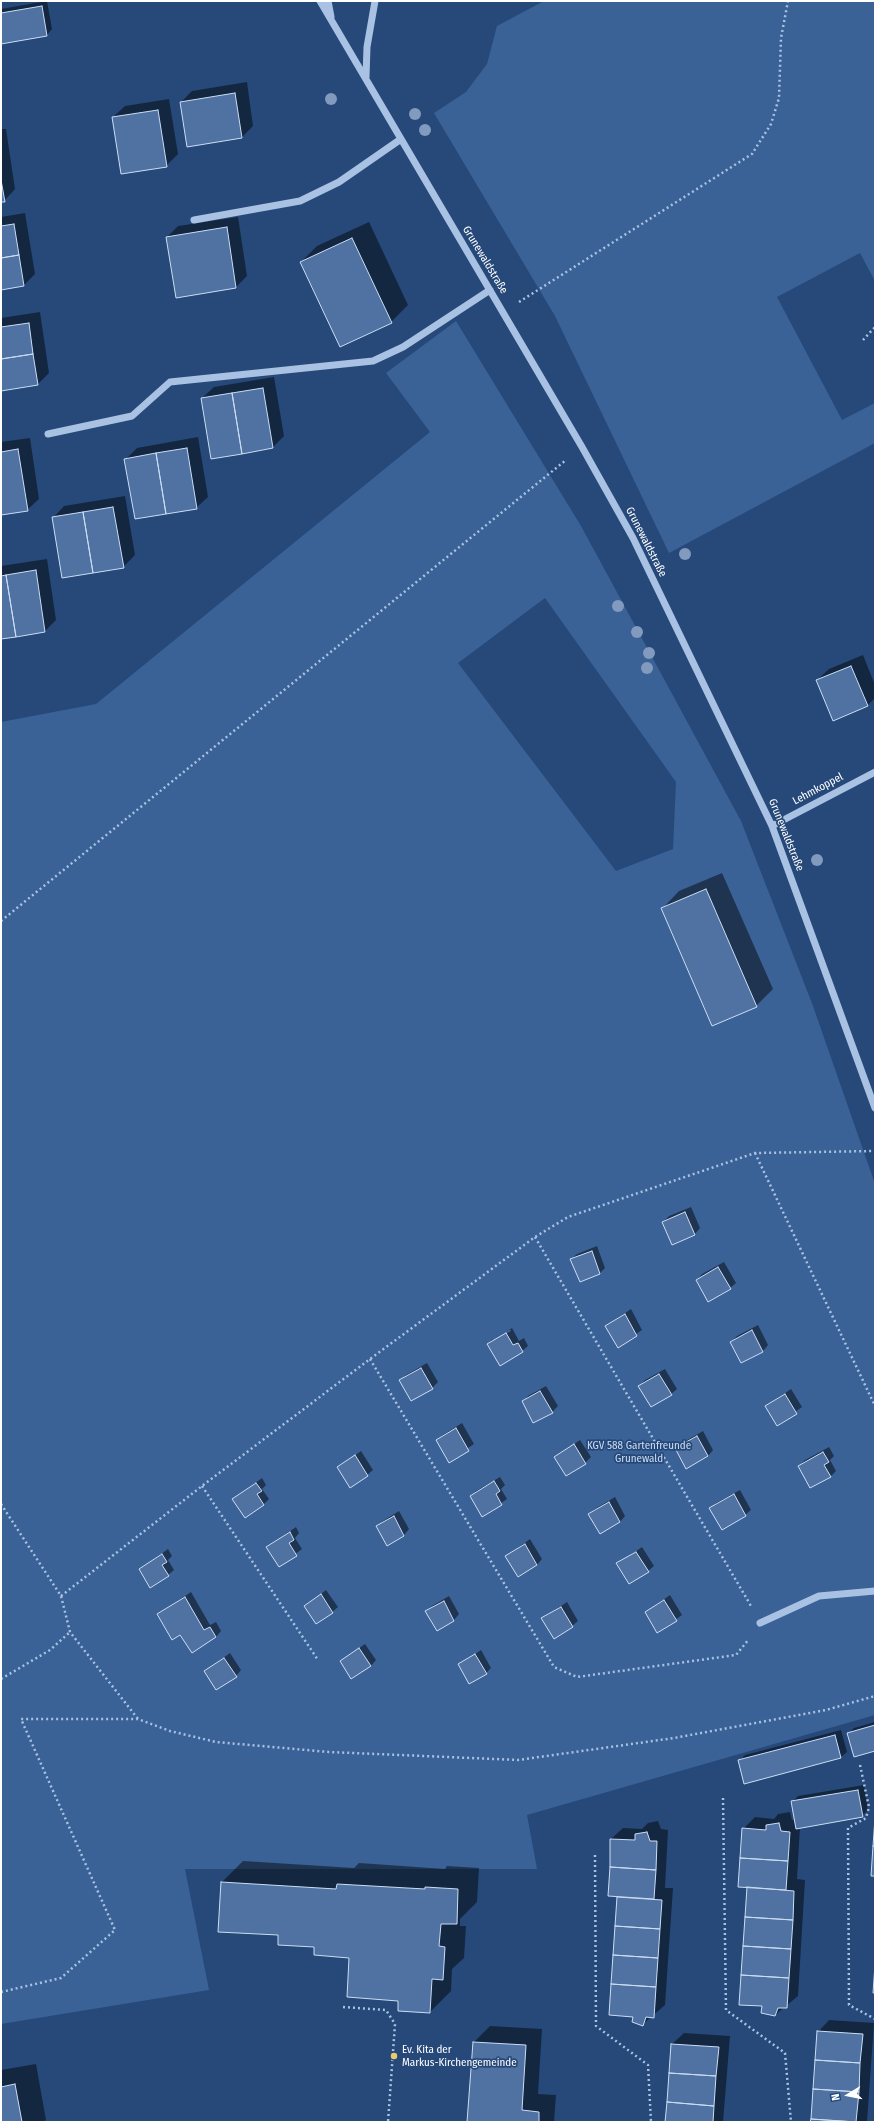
<!DOCTYPE html>
<html>
<head>
<meta charset="utf-8">
<style>
  body { margin:0 }
  #map { position:relative; width:876px; height:2123px; overflow:hidden; background:#26497a; font-family:"Fira Sans Condensed",sans-serif }
  canvas { display:block }
  .frame { position:absolute; inset:0; border:2px solid #fff; pointer-events:none }
  .north { position:absolute; left:828px; top:2075px; width:40px; height:40px; -webkit-text-stroke:3px #26497a; paint-order:stroke; rotate:260deg; font-size:11px; font-weight:700; line-height:16px; text-align:center; color:#fff }
  .north::after { content:''; display:block; margin:auto; width:14px; height:18px; background:#fff; clip-path:polygon(50% 0,100% 100%,50% 72%,0 100%) }
</style>
</head>
<body>
<div id="map">
<canvas width="876" height="2123"></canvas>
<div class="frame"></div>
<div class="north">N</div>
</div>
<script>
const context = document.querySelector('canvas').getContext('2d');
context.lineJoin = 'round';
function paint(path, color) {
  context.fillStyle = color;
  context.fill(path, 'evenodd');
}
function poly(rows) {
  const path = new Path2D();
  for (const r of rows) {
    path.moveTo(r[0], r[1]);
    for (let i = 2; i < r.length; i += 2) path.lineTo(r[i], r[i + 1]);
  }
  return path;
}
function trace(path, color, width, dash) {
  context.strokeStyle = color;
  context.lineWidth = width;
  context.lineCap = dash ? 'butt' : 'round';
  context.setLineDash(dash || []);
  context.stroke(path);
}
function write(font, color, halo, rows, align = 'center') {
  context.font = font + ' "Fira Sans Condensed",sans-serif';
  context.lineWidth = 3.5;
  context.setLineDash([]);
  context.textBaseline = 'middle';
  context.strokeStyle = halo;
  context.fillStyle = color;
  for (const [text, x, y, turn = 0] of rows) {
    context.save();
    context.translate(x, y);
    context.rotate((+turn || 0) * Math.PI / 180);
    context.textAlign = isNaN(turn) ? turn : align;
    if (halo) context.strokeText(text, 0, 0);
    context.fillText(text, 0, 0);
    context.restore();
  }
}
paint(poly([
  [544,1,875,1,875,281,860,253,777,297,842,420,875,403,875,443,669,553,555,316,434,113,466,92,487,64,497,26],
  [456,321,581,526,741,821,813,1006,875,1184,875,1715,527,1815,537,1869,185,1869,209,1990,1,2024,1,722,96,704,430,432,386,373],
  [545,598,676,782,673,849,616,871,458,663]
]), '#3a6297');
paint(poly([
  [47,1,52,29,47,35,1,43,1,9],
  [247,82,253,126,242,137,181,102,192,91],
  [169,99,178,154,166,166,113,117,125,106],
  [1,129,6,129,15,189,4,201,1,201],
  [25,213,35,274,24,285,1,289,1,217],
  [238,217,247,276,236,287,176,297,167,237,178,226],
  [369,222,408,305,391,322,301,262,317,246],
  [40,312,49,373,38,384,1,390,1,318],
  [274,377,284,436,273,447,202,398,214,387],
  [198,437,208,497,196,508,126,459,137,448],
  [30,438,39,499,27,510,1,514,1,442],
  [125,496,135,555,123,567,53,518,64,506],
  [47,559,56,620,45,631,1,638,1,566],
  [863,655,875,685,875,698,867,706,817,680,829,669],
  [722,873,773,989,756,1006,663,908,679,891],
  [691,1207,700,1228,695,1234,673,1243,663,1222,669,1216],
  [597,1246,605,1268,600,1273,580,1281,571,1259,577,1254],
  [724,1262,736,1283,730,1288,697,1280,702,1274],
  [631,1309,642,1330,618,1346,606,1326],
  [758,1325,768,1345,763,1351,742,1362,731,1342,737,1336],
  [512,1328,519,1341,524,1338,528,1346,522,1351,488,1344,493,1339,493,1341,511,1331,510,1329,494,1339],
  [427,1363,438,1382,432,1388,401,1380,406,1375],
  [665,1369,677,1389,671,1394,639,1386,645,1380],
  [546,1386,558,1406,552,1412,523,1402,528,1396],
  [791,1389,802,1407,777,1425,766,1406],
  [462,1423,474,1444,449,1461,437,1440,443,1435],
  [703,1431,713,1450,708,1456,676,1448,682,1443],
  [580,1440,591,1457,585,1463,555,1457],
  [829,1447,834,1456,830,1460,836,1471,830,1477,799,1466,805,1460],
  [361,1451,373,1470,367,1475,338,1468],
  [500,1477,505,1485,501,1489,507,1499,482,1516,471,1496,476,1491],
  [262,1478,266,1485,262,1489,269,1499,263,1505,233,1499],
  [740,1490,751,1510,745,1515,711,1508,716,1503],
  [615,1497,625,1516,620,1522,589,1514,595,1509],
  [399,1511,409,1529,404,1535,387,1544,377,1526,383,1521],
  [296,1527,299,1533,295,1538,302,1549,279,1566,267,1547],
  [530,1539,542,1559,537,1565,507,1556],
  [642,1547,654,1566,648,1571,618,1564],
  [168,1549,172,1556,168,1560,174,1570,168,1575,140,1569],
  [326,1590,338,1607,332,1612,305,1606],
  [191,1592,210,1625,216,1622,221,1631,216,1637,181,1634,158,1614],
  [670,1595,682,1615,658,1632,646,1612],
  [449,1596,459,1614,454,1620,437,1629,426,1611,432,1606],
  [567,1602,578,1621,572,1626,543,1618],
  [365,1644,376,1660,371,1666,341,1661],
  [481,1650,491,1668,486,1673,459,1665],
  [230,1653,241,1670,236,1676,205,1671],
  [875,1722,875,1750,848,1734,854,1728],
  [841,1730,847,1752,841,1757,745,1783,739,1761,745,1755],
  [864,1785,868,1810,862,1816,800,1827,797,1879,805,1880,798,1996,775,2015,763,2006,743,1829,755,1817,774,1819,778,1814,790,1812,792,1820,795,1820,792,1802,798,1796],
  [658,1821,661,1829,668,1830,665,1888,673,1888,665,2005,643,2024,634,2016,610,2014,618,1896,611,1839,623,1828,642,1829,648,1823],
  [243,1861,354,1868,359,1863,445,1869,447,1866,479,1868,477,1902,460,1919,460,1926,466,1926,464,1958,452,1969,451,1991,430,2012,400,2000,350,1957,280,1934,222,1882],
  [829,2020,874,2023,867,2122,812,2122,818,2032],
  [490,2026,542,2029,538,2094,556,2095,554,2122,468,2122,474,2042],
  [684,2033,730,2036,723,2122,666,2122,672,2044],
  [36,2064,46,2120,43,2122,1,2122,1,2070]
]), '#0007');
const building = poly([
  [42,6,47,36,1,44,1,13,42,6],
  [235,93,242,138,187,147,180,102,235,93],
  [158,110,167,167,121,174,112,117,158,110],
  [1,180,5,202,1,202,1,180],
  [14,224,19,255,1,258,1,226,14,224],
  [227,227,236,288,176,298,166,237,227,227],
  [352,238,392,323,340,347,300,262,352,238],
  [19,255,24,286,1,290,1,258,19,255],
  [29,323,33,354,1,359,1,327,29,323],
  [33,354,38,385,1,391,1,359,33,354],
  [263,388,273,448,242,454,232,393,263,388],
  [232,393,242,454,211,459,201,398,232,393],
  [187,448,197,509,166,514,156,453,187,448],
  [18,449,28,511,1,515,1,452,18,449],
  [156,453,166,514,135,519,124,459,156,453],
  [113,507,124,568,93,573,83,512,113,507],
  [83,512,93,573,62,578,52,517,83,512],
  [36,570,45,632,16,637,6,575,36,570],
  [6,575,16,637,1,639,1,576,6,575],
  [851,666,868,706,833,721,816,680,851,666],
  [706,889,757,1007,712,1026,661,908,706,889],
  [685,1212,695,1235,672,1245,662,1222,685,1212],
  [592,1251,600,1274,580,1282,570,1259,592,1251],
  [718,1267,731,1289,708,1302,696,1280,718,1267],
  [625,1314,637,1336,618,1348,605,1326,625,1314],
  [752,1330,763,1352,741,1363,730,1342,752,1330],
  [506,1333,513,1345,518,1343,523,1352,500,1366,487,1344,506,1333],
  [421,1368,433,1389,411,1401,399,1380,421,1368],
  [659,1374,672,1395,651,1407,638,1386,659,1374],
  [540,1391,553,1413,533,1423,522,1401,540,1391],
  [785,1394,797,1414,777,1426,765,1406,785,1394],
  [456,1428,469,1451,449,1463,436,1440,456,1428],
  [697,1436,708,1456,686,1469,675,1448,697,1436],
  [574,1444,586,1464,566,1476,554,1457,574,1444],
  [823,1452,829,1462,824,1465,831,1477,810,1488,798,1466,823,1452],
  [355,1455,368,1476,350,1488,337,1467,355,1455],
  [494,1481,500,1491,496,1494,502,1505,482,1517,470,1496,494,1481],
  [256,1483,262,1491,257,1494,264,1505,245,1518,232,1499,256,1483],
  [734,1494,746,1516,722,1530,709,1508,734,1494],
  [609,1502,620,1522,600,1534,588,1514,609,1502],
  [394,1516,404,1536,387,1546,376,1526,394,1516],
  [290,1532,294,1540,289,1543,297,1556,279,1567,266,1547,290,1532],
  [525,1544,537,1565,518,1577,505,1556,525,1544],
  [636,1552,649,1572,629,1584,616,1563,636,1552],
  [162,1554,167,1562,162,1565,169,1576,150,1588,139,1569,162,1554],
  [321,1594,333,1613,316,1624,304,1606,321,1594],
  [185,1597,204,1630,210,1627,216,1637,192,1653,180,1635,172,1640,157,1614,185,1597],
  [664,1600,677,1621,657,1633,645,1612,664,1600],
  [444,1601,454,1621,437,1631,425,1611,444,1601],
  [561,1607,573,1627,554,1639,541,1618,561,1607],
  [359,1648,371,1666,351,1679,340,1661,359,1648],
  [475,1654,487,1674,469,1684,458,1664,475,1654],
  [224,1658,237,1677,216,1690,204,1671,224,1658],
  [875,1725,875,1751,854,1757,847,1733,875,1725],
  [835,1735,841,1758,744,1784,738,1760,835,1735],
  [858,1790,863,1817,796,1829,791,1801,858,1790],
  [875,1818,875,1846,873,1846,875,1818],
  [779,1823,781,1831,790,1832,788,1861,740,1858,742,1828,766,1830,766,1825,779,1823],
  [647,1832,650,1841,657,1841,656,1870,610,1867,610,1839,635,1840,635,1834,647,1832],
  [873,1846,875,1846,875,1876,871,1876,873,1846],
  [740,1858,788,1861,786,1890,738,1887,740,1858],
  [610,1867,656,1870,654,1899,608,1896,610,1867],
  [221,1882,336,1889,337,1884,425,1889,425,1887,458,1889,457,1924,441,1924,439,1946,445,1947,443,1980,432,1979,430,2013,398,2011,398,2001,347,1997,349,1958,314,1955,314,1947,278,1945,278,1935,218,1932,221,1882],
  [747,1887,794,1891,793,1920,745,1917,747,1887],
  [617,1897,662,1900,660,1929,615,1926,617,1897],
  [745,1917,793,1920,791,1949,743,1946,745,1917],
  [615,1926,660,1929,658,1958,613,1955,615,1926],
  [743,1946,791,1949,789,1978,741,1975,743,1946],
  [613,1955,658,1958,656,1987,611,1984,613,1955],
  [875,1965,875,1993,873,1993,875,1965],
  [741,1975,789,1978,787,2008,778,2008,775,2016,761,2013,762,2006,739,2005,741,1975],
  [611,1984,656,1987,654,2018,646,2017,643,2026,632,2022,633,2017,609,2015,611,1984],
  [817,2031,863,2034,860,2063,815,2060,817,2031],
  [473,2042,526,2045,522,2110,539,2112,539,2122,467,2122,473,2042],
  [671,2044,719,2047,716,2076,669,2073,671,2044],
  [815,2060,860,2063,859,2092,813,2089,815,2060],
  [669,2073,716,2076,714,2106,667,2102,669,2073],
  [15,2084,22,2122,1,2122,1,2087,15,2084],
  [813,2089,859,2092,856,2122,811,2119,813,2089],
  [667,2102,714,2106,713,2122,665,2122,667,2102],
  [811,2119,856,2122,810,2122,811,2119]
]);
paint(building, '#4f72a3');
trace(building, '#ccddf3', 1);
trace(poly([
  [519,302,752,154,771,124,779,98,781,38,788,1],
  [863,340,875,327],
  [1,921,566,460],
  [755,1153,875,1406],
  [535,1237,751,1606],
  [370,1359,554,1667,577,1677,736,1655,749,1639],
  [202,1486,318,1660],
  [1,1504,61,1596,70,1632,138,1719],
  [61,1596,202,1486,370,1359,535,1237,568,1217,755,1153,875,1151],
  [1,1679,50,1650,70,1632],
  [860,1765,869,1807,866,1818,848,1828,849,2005,875,2019],
  [723,1798,726,2010,785,2053,791,2122],
  [595,1855,596,2026,648,2065,651,2122],
  [1,1992,61,1978,115,1930,21,1719,138,1719,170,1731,216,1742,329,1752,518,1760,674,1738,826,1710,875,1696],
  [343,2007,386,2010,395,2024,388,2122]
]), '#a9c2e3', 2.5, [2, 3]);
trace(poly([
  [320,1,582,447,633,538,772,826,875,1108],
  [328,1,331,17],
  [366,77,367,47,375,1],
  [194,220,300,201,339,182,401,139],
  [48,434,132,416,170,382,373,361,403,347,490,290],
  [772,826,875,772],
  [760,1623,819,1596,875,1591]
]), '#a9c2e3', 7);
context.fillStyle = '#819abd';
for (const [x, y] of [
  [331,99],
  [415,114],
  [425,130],
  [685,554],
  [618,606],
  [637,632],
  [649,653],
  [647,668],
  [817,860]
]) {
  context.beginPath();
  context.arc(x, y, 6, 0, 2 * Math.PI);
  context.fill();
}
for (const [x, y, r, color] of [
  [394,2056,4,"#eccb6f"]
]) {
  const dot = new Path2D();
  dot.arc(x, y, r, 0, 2 * Math.PI);
  context.fillStyle = color;
  context.fill(dot);
  trace(dot, '#26497a', 1.5);
}
write('11px', '#fff', '#26497a', [
  ["Grunewaldstraße",485,260,59],
  ["Grunewaldstraße",646,542,63],
  ["Lehmkoppel",818,789,-28],
  ["Grunewaldstraße",786,835,68]
]);
write('11px', '#ccddf3', '#26497a', [
  ["KGV 588 Gartenfreunde",639,1446],
  ["Grunewald",639,1459]
]);
write('11px', '#fff', '#26497a', [
  ["Ev. Kita der",402,2050],
  ["Markus-Kirchengemeinde",402,2063]
], 'left');
</script>
</body>
</html>
